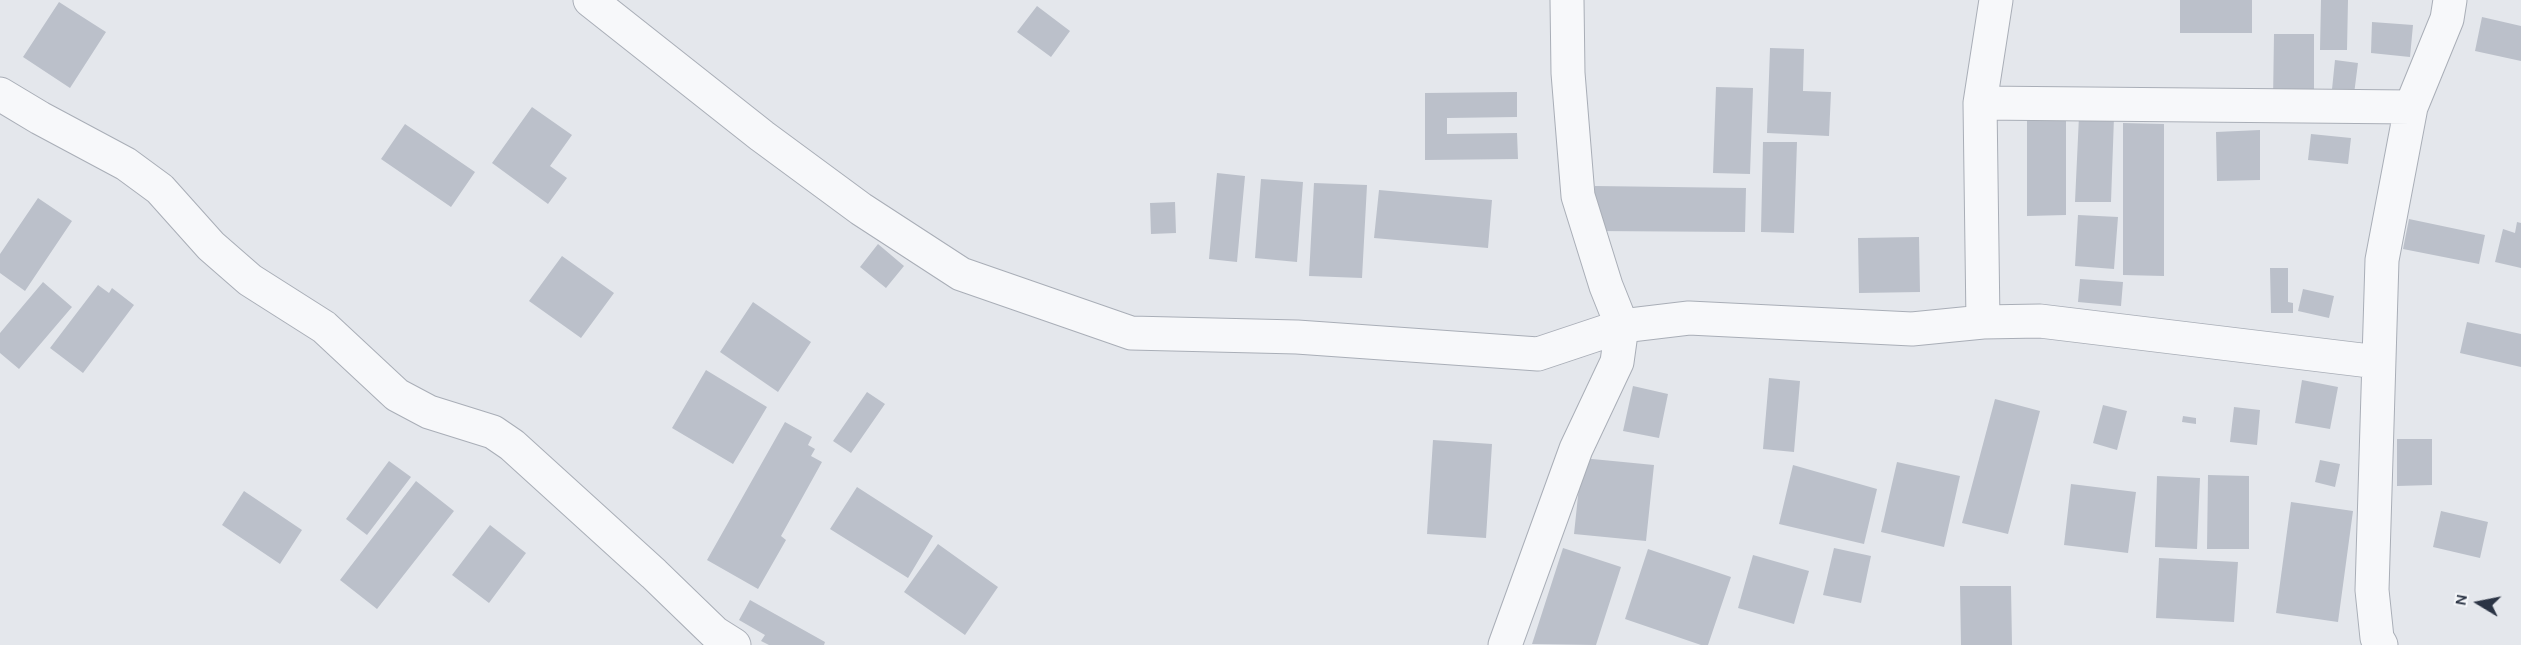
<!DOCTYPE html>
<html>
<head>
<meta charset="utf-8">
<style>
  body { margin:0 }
  #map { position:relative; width:2521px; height:645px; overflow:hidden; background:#e4e7ec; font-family:Karla,sans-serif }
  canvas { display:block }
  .north { position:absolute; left:2449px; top:573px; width:60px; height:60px; -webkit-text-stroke:4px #f4f6f9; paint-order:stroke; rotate:280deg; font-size:16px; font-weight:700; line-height:24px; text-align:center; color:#2b3445 }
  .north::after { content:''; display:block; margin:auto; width:21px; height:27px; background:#2b3445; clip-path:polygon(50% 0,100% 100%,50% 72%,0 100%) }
</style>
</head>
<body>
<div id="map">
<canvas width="2521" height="645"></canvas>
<div class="north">N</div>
</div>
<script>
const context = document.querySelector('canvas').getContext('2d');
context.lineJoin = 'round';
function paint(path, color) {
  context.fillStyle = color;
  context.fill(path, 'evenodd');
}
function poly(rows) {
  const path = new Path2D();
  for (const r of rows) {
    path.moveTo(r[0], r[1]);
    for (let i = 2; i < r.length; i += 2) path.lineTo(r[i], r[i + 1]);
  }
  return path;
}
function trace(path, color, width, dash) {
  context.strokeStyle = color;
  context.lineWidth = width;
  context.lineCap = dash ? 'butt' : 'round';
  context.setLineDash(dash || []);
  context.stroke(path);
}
paint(poly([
  [2180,0,2252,0,2252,33,2180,33],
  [2321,0,2348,0,2347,50,2320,50],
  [59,2,106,32,70,88,23,57],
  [1037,6,1070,31,1051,57,1017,32],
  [2482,17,2521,26,2521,61,2475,51],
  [2372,22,2413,25,2410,57,2371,53],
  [2274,34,2314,34,2314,101,2273,101],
  [1770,48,1804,49,1803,91,1831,92,1829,136,1767,133],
  [2335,60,2358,63,2353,102,2331,99],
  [1716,87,1753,88,1750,174,1713,173],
  [1517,92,1517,117,1447,118,1447,134,1517,133,1518,159,1425,160,1425,93],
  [532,107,572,135,550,166,567,178,548,204,492,163],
  [2079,116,2114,117,2111,202,2075,202],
  [2066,119,2066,215,2027,216,2027,120],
  [2123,123,2164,124,2164,276,2123,275],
  [405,124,475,172,451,207,381,159],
  [2260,130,2260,180,2217,181,2216,132],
  [2311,134,2351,138,2348,164,2308,160],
  [1763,142,1797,142,1794,233,1761,232],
  [1217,173,1245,176,1237,262,1209,259],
  [1261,179,1303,182,1297,262,1255,258],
  [1314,183,1367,185,1362,278,1309,276],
  [1595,186,1746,188,1745,232,1594,231],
  [1379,190,1492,200,1488,248,1374,238],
  [38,198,72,221,25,291,0,273,0,254],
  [1175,202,1176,233,1151,234,1150,203],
  [2078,215,2118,217,2114,269,2075,266],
  [2409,219,2485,235,2479,264,2403,249],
  [2517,222,2521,223,2521,268,2495,262,2503,229,2515,233],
  [1919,237,1920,292,1859,293,1858,238],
  [878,244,904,266,886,288,860,267],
  [562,256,614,293,581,338,529,301],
  [2270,268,2288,268,2288,302,2293,303,2293,313,2271,313],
  [2080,279,2123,282,2121,306,2078,302],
  [43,282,72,307,19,369,0,353,0,333],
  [98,285,109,293,112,288,134,305,83,373,50,348],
  [2303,289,2334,296,2329,318,2298,311],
  [753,302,811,342,778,392,720,352],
  [2467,322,2521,334,2521,367,2460,353],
  [706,370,767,407,733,464,672,428],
  [1769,378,1800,381,1794,452,1763,449],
  [2302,380,2338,387,2330,429,2295,423],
  [1633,386,1668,394,1659,438,1623,431],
  [867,392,885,404,851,453,833,441],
  [1995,399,2040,411,2008,534,1962,523],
  [2103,405,2127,411,2117,450,2093,443],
  [2234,407,2260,410,2257,445,2230,442],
  [2183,416,2196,418,2196,424,2182,422],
  [785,422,812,437,808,445,815,449,811,456,822,462,781,536,786,540,758,589,707,560],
  [2397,439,2432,439,2432,485,2397,486],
  [1433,440,1492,444,1486,538,1427,534],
  [1582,458,1654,465,1646,541,1574,534],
  [2320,460,2340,464,2335,487,2315,482],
  [389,461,411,477,367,535,346,519],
  [1897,462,1960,476,1944,547,1881,532],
  [1793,465,1877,489,1864,544,1779,524],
  [2208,475,2249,476,2249,549,2207,549],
  [2157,476,2200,478,2197,549,2155,547],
  [416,481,454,511,377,609,340,580],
  [2071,484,2136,492,2128,553,2064,545],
  [857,487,933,536,908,578,830,529],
  [244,491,302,530,280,564,222,525],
  [2291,502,2353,511,2338,622,2276,613],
  [2441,511,2488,522,2480,558,2433,547],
  [490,525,526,553,489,603,452,575],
  [938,544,998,587,965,635,904,592],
  [1563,548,1621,567,1596,645,1532,644],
  [1834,548,1871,556,1861,603,1823,595],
  [1648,549,1731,577,1708,645,1701,645,1625,619],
  [1753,555,1809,571,1794,624,1738,608],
  [2159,558,2238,562,2234,622,2156,618],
  [1960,586,2011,586,2012,645,1961,645],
  [750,600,825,642,824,645,769,645,761,641,765,635,739,620]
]), '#bbc0ca');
const street = poly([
  [590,0,762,136,861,209,961,274,1131,333,1297,337,1538,354,1622,326,1689,318,1912,329,1983,322,2040,321,2378,362],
  [0,94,40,118,126,164,160,189,211,246,250,280,324,327,397,395,429,412,493,432,512,445,654,574,715,633,734,645],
  [1980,103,2411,107],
  [1983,322,1980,103,1996,0],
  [1505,645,1576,449,1617,362,1622,326,1606,286,1578,196,1568,73,1567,0],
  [2381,645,2377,638,2372,590,2382,260,2411,107,2447,19,2450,0]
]);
trace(street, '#a9aeb7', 35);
trace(street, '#f7f8fa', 33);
</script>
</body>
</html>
